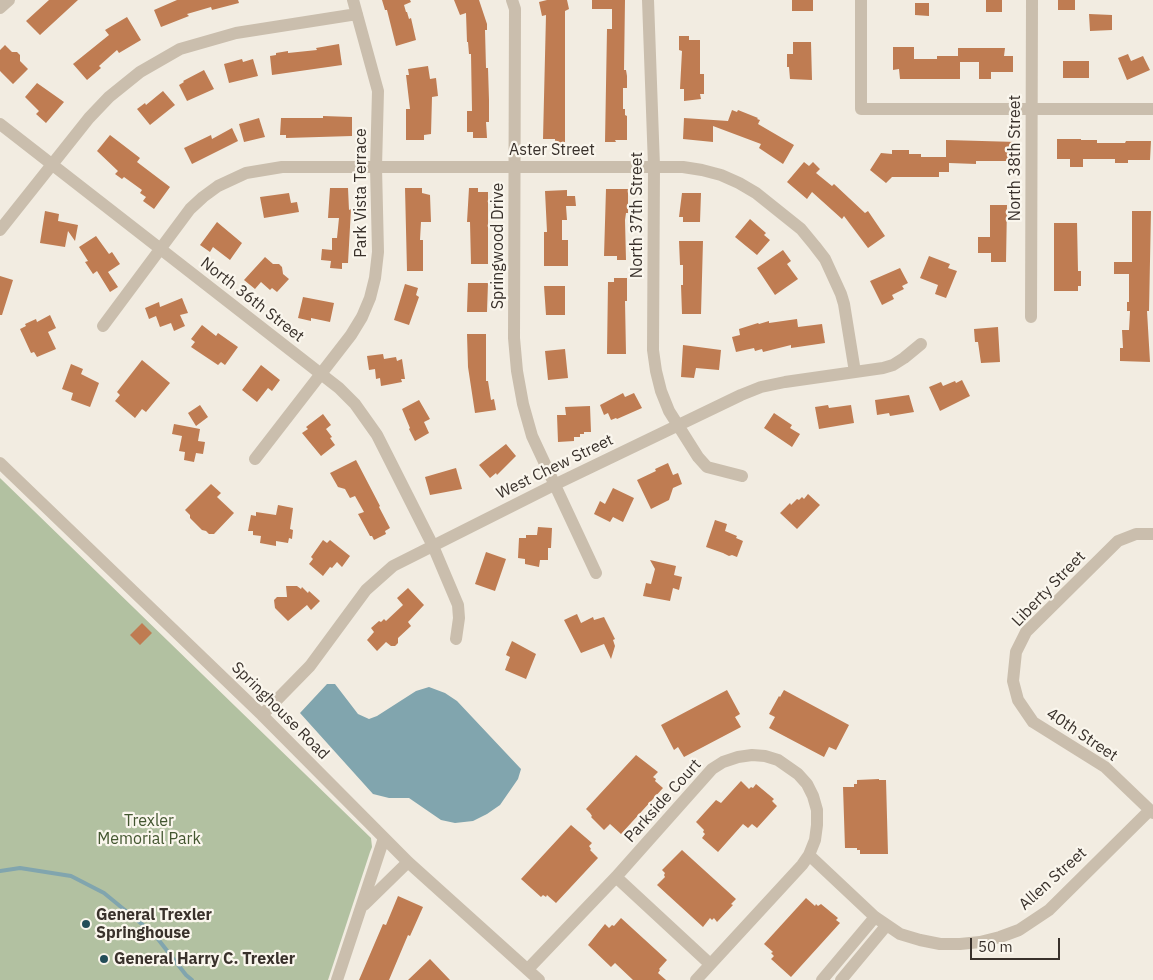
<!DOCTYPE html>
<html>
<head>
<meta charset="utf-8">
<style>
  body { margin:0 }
  #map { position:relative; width:1153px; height:980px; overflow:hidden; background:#f2ece1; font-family:"IBM Plex Sans",sans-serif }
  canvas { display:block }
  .scale { position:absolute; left:970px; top:938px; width:90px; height:22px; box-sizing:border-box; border:2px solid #39312b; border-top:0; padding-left:6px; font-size:15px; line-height:18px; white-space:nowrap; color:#39312b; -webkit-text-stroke:4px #faf6ed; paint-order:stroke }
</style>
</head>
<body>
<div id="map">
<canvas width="1153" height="980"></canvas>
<div class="scale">50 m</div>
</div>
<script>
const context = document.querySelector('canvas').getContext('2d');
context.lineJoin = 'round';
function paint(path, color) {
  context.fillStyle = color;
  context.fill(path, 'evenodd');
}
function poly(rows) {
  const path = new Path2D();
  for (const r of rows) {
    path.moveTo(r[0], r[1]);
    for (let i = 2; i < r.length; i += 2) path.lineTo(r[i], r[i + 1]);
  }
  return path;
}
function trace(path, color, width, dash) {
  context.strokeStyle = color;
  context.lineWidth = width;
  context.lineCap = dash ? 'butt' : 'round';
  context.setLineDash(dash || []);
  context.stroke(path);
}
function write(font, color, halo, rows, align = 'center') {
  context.font = font + ' "IBM Plex Sans",sans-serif';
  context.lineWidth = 4.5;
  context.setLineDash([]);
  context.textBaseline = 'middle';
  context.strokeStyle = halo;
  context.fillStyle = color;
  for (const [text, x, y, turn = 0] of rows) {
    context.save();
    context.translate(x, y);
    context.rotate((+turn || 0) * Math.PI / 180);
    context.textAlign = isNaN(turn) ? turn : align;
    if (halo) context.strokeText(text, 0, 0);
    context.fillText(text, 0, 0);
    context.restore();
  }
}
paint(poly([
  [0,478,371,838,372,847,370,852,328,980,0,980]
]), '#b2c1a1');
paint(poly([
  [327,684,335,684,358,714,369,719,377,716,416,691,429,687,445,693,457,701,521,769,518,779,500,805,487,814,473,821,455,823,441,820,409,798,389,798,373,794,300,713]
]), '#81a5ae');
trace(poly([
  [0,871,20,868,71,876,104,893,154,934,186,975,192,980]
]), '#81a5ae', 4);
paint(poly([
  [49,0,78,0,40,35,26,21],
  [177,0,238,0,239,3,212,10,211,7,187,14,189,16,161,27,154,10],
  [382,0,410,0,411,2,404,5,406,12,407,12,409,19,411,18,416,40,396,46,387,10,385,10],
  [454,0,479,0,487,24,487,30,485,30,486,68,488,68,489,100,489,122,486,122,487,138,473,138,473,132,467,132,467,111,472,111,471,54,469,54,468,42,467,42,466,13,460,15],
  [547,0,567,0,569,9,565,11,565,143,555,143,555,139,543,139,546,15,542,16,539,2],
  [592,0,625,0,624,70,626,70,627,76,627,88,623,88,623,109,625,109,625,115,627,116,627,140,615,140,616,142,605,142,607,29,612,29,612,9,592,9],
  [792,0,813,0,813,11,792,11],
  [986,0,1002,0,1002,12,986,12],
  [1058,0,1075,0,1075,10,1058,10],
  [915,3,929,3,929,16,915,15],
  [1089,14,1112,15,1112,30,1090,31],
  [127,17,141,40,119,53,117,50,99,66,101,68,87,80,73,64,109,35,105,30],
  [679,36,689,36,689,40,700,40,700,74,704,74,704,94,700,94,701,99,684,101,684,89,680,89,682,51,679,50],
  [793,42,811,42,812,80,790,79,789,67,787,67,787,54,793,54],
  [339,44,342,65,272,75,270,56,276,55,276,53,288,51,288,53,317,50,316,48],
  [5,45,12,52,17,52,20,55,20,61,28,69,13,84,0,71,0,50],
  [893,47,914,47,914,59,937,59,937,56,958,56,958,48,1005,48,1004,56,1013,56,1013,72,991,72,991,79,979,79,979,62,960,62,960,79,900,79,899,69,893,70],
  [1128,54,1131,61,1143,56,1150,70,1127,80,1118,58],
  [242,59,243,62,253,59,258,76,229,83,224,64],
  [1063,61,1089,61,1089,78,1063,78],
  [428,66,430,79,436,78,438,96,432,97,431,134,424,135,424,140,406,140,406,109,410,109,406,75,409,75,408,69],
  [204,70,214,89,187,101,179,85,184,82,183,81],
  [37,83,64,102,46,123,36,114,39,111,25,97],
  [163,91,175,105,150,125,137,109,145,103,146,105],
  [732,110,737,112,738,110,758,118,757,119,760,120,758,124,794,145,783,164,759,148,761,144,713,126,713,142,683,139,684,118,728,121],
  [323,116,352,117,352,136,286,138,286,135,280,135,281,118,323,118],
  [259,118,265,137,244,142,239,124],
  [232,128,238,141,192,164,184,148,211,135,212,139],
  [110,135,140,158,137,162,170,187,154,209,143,201,146,197,140,193,142,190,124,177,122,179,115,174,118,171,97,151],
  [1057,139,1081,139,1081,140,1097,140,1097,143,1125,143,1126,141,1151,141,1150,160,1128,160,1128,163,1115,163,1115,159,1083,159,1083,167,1070,167,1070,159,1057,159],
  [946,140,1017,142,1017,161,976,161,976,164,949,163,949,172,939,172,939,177,892,177,886,183,870,170,881,153,892,154,892,150,909,150,909,154,921,154,921,157,946,157],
  [804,162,809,166,813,162,820,169,816,173,832,186,834,184,865,213,868,211,885,236,868,248,844,216,842,219,812,192,807,199,787,182],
  [330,188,348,188,349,210,351,209,348,263,342,263,342,269,330,268,331,261,321,260,322,249,332,250,332,238,337,238,339,218,328,218],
  [405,188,422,188,422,193,430,195,431,222,421,222,420,240,423,240,423,271,407,271],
  [469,188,478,188,478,192,488,192,488,264,471,264,470,222,467,222],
  [606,189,628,189,628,213,626,213,625,220,626,260,617,260,617,256,604,256],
  [567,190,567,196,575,196,576,206,566,206,567,220,562,220,562,240,568,240,568,266,544,266,544,232,547,232,545,191],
  [289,193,291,203,297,202,299,212,264,218,260,197],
  [682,193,701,193,700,222,683,222,683,217,679,217],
  [990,205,1007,205,1006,262,991,262,991,253,978,253,978,237,990,237],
  [45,211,59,214,58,221,78,225,75,241,68,231,65,247,40,243],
  [1132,211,1151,211,1149,311,1147,311,1150,362,1120,361,1120,348,1123,348,1122,330,1129,330,1130,311,1127,311,1127,302,1129,302,1129,274,1114,274,1114,262,1132,262],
  [750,219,766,233,764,235,770,240,757,255,735,237],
  [217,222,242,243,230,260,213,247,210,252,200,245],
  [1054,223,1077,223,1078,271,1081,271,1081,286,1078,286,1078,291,1054,291],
  [96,236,109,254,112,252,120,264,108,272,118,287,110,292,97,271,93,274,85,262,88,261,79,247],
  [679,241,703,241,701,314,682,314,681,285,683,285,683,265,680,265],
  [783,250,791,261,787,264,798,279,775,295,757,268],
  [929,256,950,264,948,268,957,271,946,298,935,294,938,285,920,278],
  [265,257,273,264,279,264,282,267,283,274,289,279,277,292,272,288,270,290,261,282,255,289,244,280],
  [900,268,908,283,902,286,904,289,892,295,894,299,882,305,870,281],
  [0,276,13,280,2,315,0,315],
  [614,278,627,278,627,301,625,301,626,354,607,354,608,282,614,282],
  [468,283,488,283,487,312,467,312],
  [405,284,418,288,416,295,419,297,409,325,394,320],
  [544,286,565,286,565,315,546,315],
  [303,297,334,303,330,322,311,318,311,321,298,318],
  [182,298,188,313,180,315,185,326,174,331,171,323,160,327,156,316,149,319,145,308,159,302,160,307],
  [50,315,56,328,48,332,56,349,37,357,34,352,31,353,20,329,26,326,25,324,36,319,37,322],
  [797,319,798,327,822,324,825,343,791,348,791,345,763,352,762,349,755,351,754,348,736,352,732,337,740,335,739,329,758,323,759,324,769,321,769,323],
  [202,325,216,336,218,333,238,347,225,365,221,362,218,365,191,347,195,342,191,339],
  [998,327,1000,362,981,363,978,342,975,342,974,329],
  [467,334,486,334,486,381,488,381,491,400,494,399,496,410,475,413,468,367],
  [683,345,721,350,719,370,696,368,694,378,681,377],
  [565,349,568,378,548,380,545,351],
  [383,354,384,359,396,357,397,361,402,359,405,379,401,379,402,382,381,386,380,378,376,379,375,369,369,370,367,356],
  [142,360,170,383,146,412,142,409,135,418,115,401,120,395,117,392],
  [71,364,83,369,81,374,99,383,90,407,71,400,73,393,62,389],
  [261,365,280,380,272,391,268,388,257,402,242,390],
  [962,380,970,396,940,411,929,387,941,382,943,386,955,381,956,383],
  [623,393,625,397,634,393,642,408,617,419,616,418,611,420,608,413,604,415,600,405],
  [909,395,914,412,890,416,889,413,877,415,875,400],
  [419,400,430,419,424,422,429,433,415,441,409,429,410,428,402,409],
  [200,405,208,417,196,426,188,413],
  [828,405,829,408,851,405,854,423,819,429,815,407],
  [590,406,591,432,584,432,584,434,580,434,580,437,574,437,574,441,558,442,557,415,566,415,565,407],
  [774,413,792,425,790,428,800,434,792,447,764,428],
  [323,414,331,425,326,429,332,437,330,438,335,445,321,456,302,433,308,429,306,427],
  [174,424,200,429,198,441,205,442,203,454,196,453,194,462,184,460,185,452,179,451,182,436,172,434],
  [506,444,516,456,497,475,496,473,490,478,479,465],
  [356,460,380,506,379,507,390,528,385,531,386,534,374,540,372,536,370,536,358,514,364,512,355,496,350,498,345,489,338,487,330,473],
  [668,463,673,475,678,473,682,484,673,488,669,500,651,509,637,480,656,471,655,469],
  [456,468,462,489,430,495,425,477],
  [211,484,221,493,217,497,234,513,214,534,209,534,206,531,202,530,190,518,190,515,185,510],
  [613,488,634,498,623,522,613,517,610,522,594,514,600,501,605,504],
  [808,494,820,505,797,529,780,513,790,503,791,505,797,499,799,500,802,497,804,499],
  [278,505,293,508,290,529,293,530,292,539,289,538,288,543,276,541,276,546,260,543,261,536,253,535,253,531,248,531,251,515,256,516,256,512,276,515],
  [715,520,727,524,725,531,737,536,736,538,743,541,737,557,732,555,729,556,723,553,706,547],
  [538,527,552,528,551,548,548,548,548,560,540,560,539,567,525,564,525,559,518,558,519,538,526,538,526,535,537,535],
  [323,540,327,543,330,540,350,556,342,567,337,562,332,568,330,567,323,576,309,564,313,559,311,557],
  [486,552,506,559,495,591,475,584],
  [650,560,676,566,674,575,682,577,679,590,673,588,670,601,643,596,646,583,651,584,655,569],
  [286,586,297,586,301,589,302,587,308,593,309,591,320,601,311,610,307,605,288,621,275,608,274,600,277,597,287,597],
  [408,588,424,605,408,622,411,626,398,638,398,643,395,646,391,646,386,642,377,651,367,640,374,632,371,628,379,621,381,622,384,619,386,621,403,605,397,598],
  [577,614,581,623,593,617,594,620,604,617,615,639,613,640,615,646,611,659,604,644,581,653,564,620],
  [142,623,152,633,140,645,130,635],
  [512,641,536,654,526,679,505,670,510,657,506,655],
  [727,690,740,714,735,717,741,727,684,757,678,747,674,750,661,725],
  [784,690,849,725,836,750,829,747,824,757,769,728,775,717,769,714,779,696,780,697],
  [636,755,658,772,653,777,656,779,655,781,663,788,621,834,610,824,604,830,591,817,592,816,590,813,586,809],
  [879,779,879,780,886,780,888,854,860,854,860,850,857,850,857,848,845,848,843,787,854,787,854,784,857,784,857,780],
  [741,781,749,789,751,787,753,788,756,784,774,799,772,801,777,806,757,828,752,824,748,828,743,824,718,852,702,838,705,834,703,832,704,830,696,822,716,800,721,803],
  [571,825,592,843,589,846,591,849,590,850,598,858,556,903,547,895,546,897,543,895,541,897,521,879],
  [682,850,736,899,731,904,733,905,717,922,714,918,712,920,710,918,703,927,657,885,665,877,664,875,665,873,662,870],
  [398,896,423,907,410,936,408,935,389,980,359,980,383,924,386,925],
  [806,898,815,906,816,904,818,906,821,904,838,918,836,920,840,923,791,977,771,959,774,956,771,953,773,952,764,944],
  [621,918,667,960,659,969,660,970,658,973,666,980,633,980,615,963,611,967,588,945,605,924,609,928,612,925,614,926],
  [430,959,450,980,408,980]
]), '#bf7c52');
trace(poly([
  [512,0,515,9,514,338,517,371,523,404,532,436,596,573],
  [648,0,654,166,653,350,656,371,661,391,669,411,698,457,707,467,742,476],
  [861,0,861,109,1153,109],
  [0,8,9,0],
  [0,124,339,388,355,404,377,435,433,546,458,605,459,618,456,639],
  [0,230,89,118,109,97,140,72,180,49,236,33,357,14],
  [1031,317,1032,0],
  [103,326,190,209,203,197,218,186,246,173,282,167,683,167,702,170,721,175,739,183,756,193,801,229,815,246,825,259,841,294,844,304,855,372],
  [255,459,351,335,362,317,370,298,375,278,378,252,376,167,378,91,353,0],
  [0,463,262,715,408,862,539,980],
  [1153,534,1136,534,1118,541,1026,632,1016,652,1013,681,1018,700,1033,722,1105,767,1153,813],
  [262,715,310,666,366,590,393,566,554,485,741,395,761,387,785,382,883,368,893,365,904,358,921,344],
  [809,855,875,917,900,934,920,940,940,944,960,944,980,942,1000,937,1019,930,1049,910,1150,810],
  [616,877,710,964],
  [364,905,408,862],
  [528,969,616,877,712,769,723,762,738,757,752,755,765,756,778,760,798,774,807,784,813,796,817,810,817,825,815,840,809,855,802,865,696,980],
  [337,980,384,838],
  [822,980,875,917],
  [841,980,886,926]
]), '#cabead', 12);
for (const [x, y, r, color] of [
  [86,924,5,"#234d58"],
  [104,959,5,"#234d58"]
]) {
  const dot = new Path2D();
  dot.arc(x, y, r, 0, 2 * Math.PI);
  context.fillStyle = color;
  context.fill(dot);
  trace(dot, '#faf6ed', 2);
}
write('16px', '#39312b', '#faf6ed', [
  ["Aster Street",552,150],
  ["North 38th Street",1015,158,-90],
  ["Park Vista Terrace",361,193,-90],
  ["North 37th Street",637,215,-90],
  ["Springwood Drive",498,246,-90],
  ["North 36th Street",252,300,38],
  ["West Chew Street",555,467,-26],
  ["Liberty Street",1049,589,-46],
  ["Springhouse Road",280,711,45],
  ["40th Street",1082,735,34],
  ["Parkside Court",663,801,-48],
  ["Allen Street",1053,879,-42]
]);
write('16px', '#435630', '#faf6ed', [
  ["Trexler",149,821],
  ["Memorial Park",149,839]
]);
write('bold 16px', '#39312b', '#faf6ed', [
  ["General Trexler",96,915],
  ["Springhouse",96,933],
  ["General Harry C. Trexler",114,959]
], 'left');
</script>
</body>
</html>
